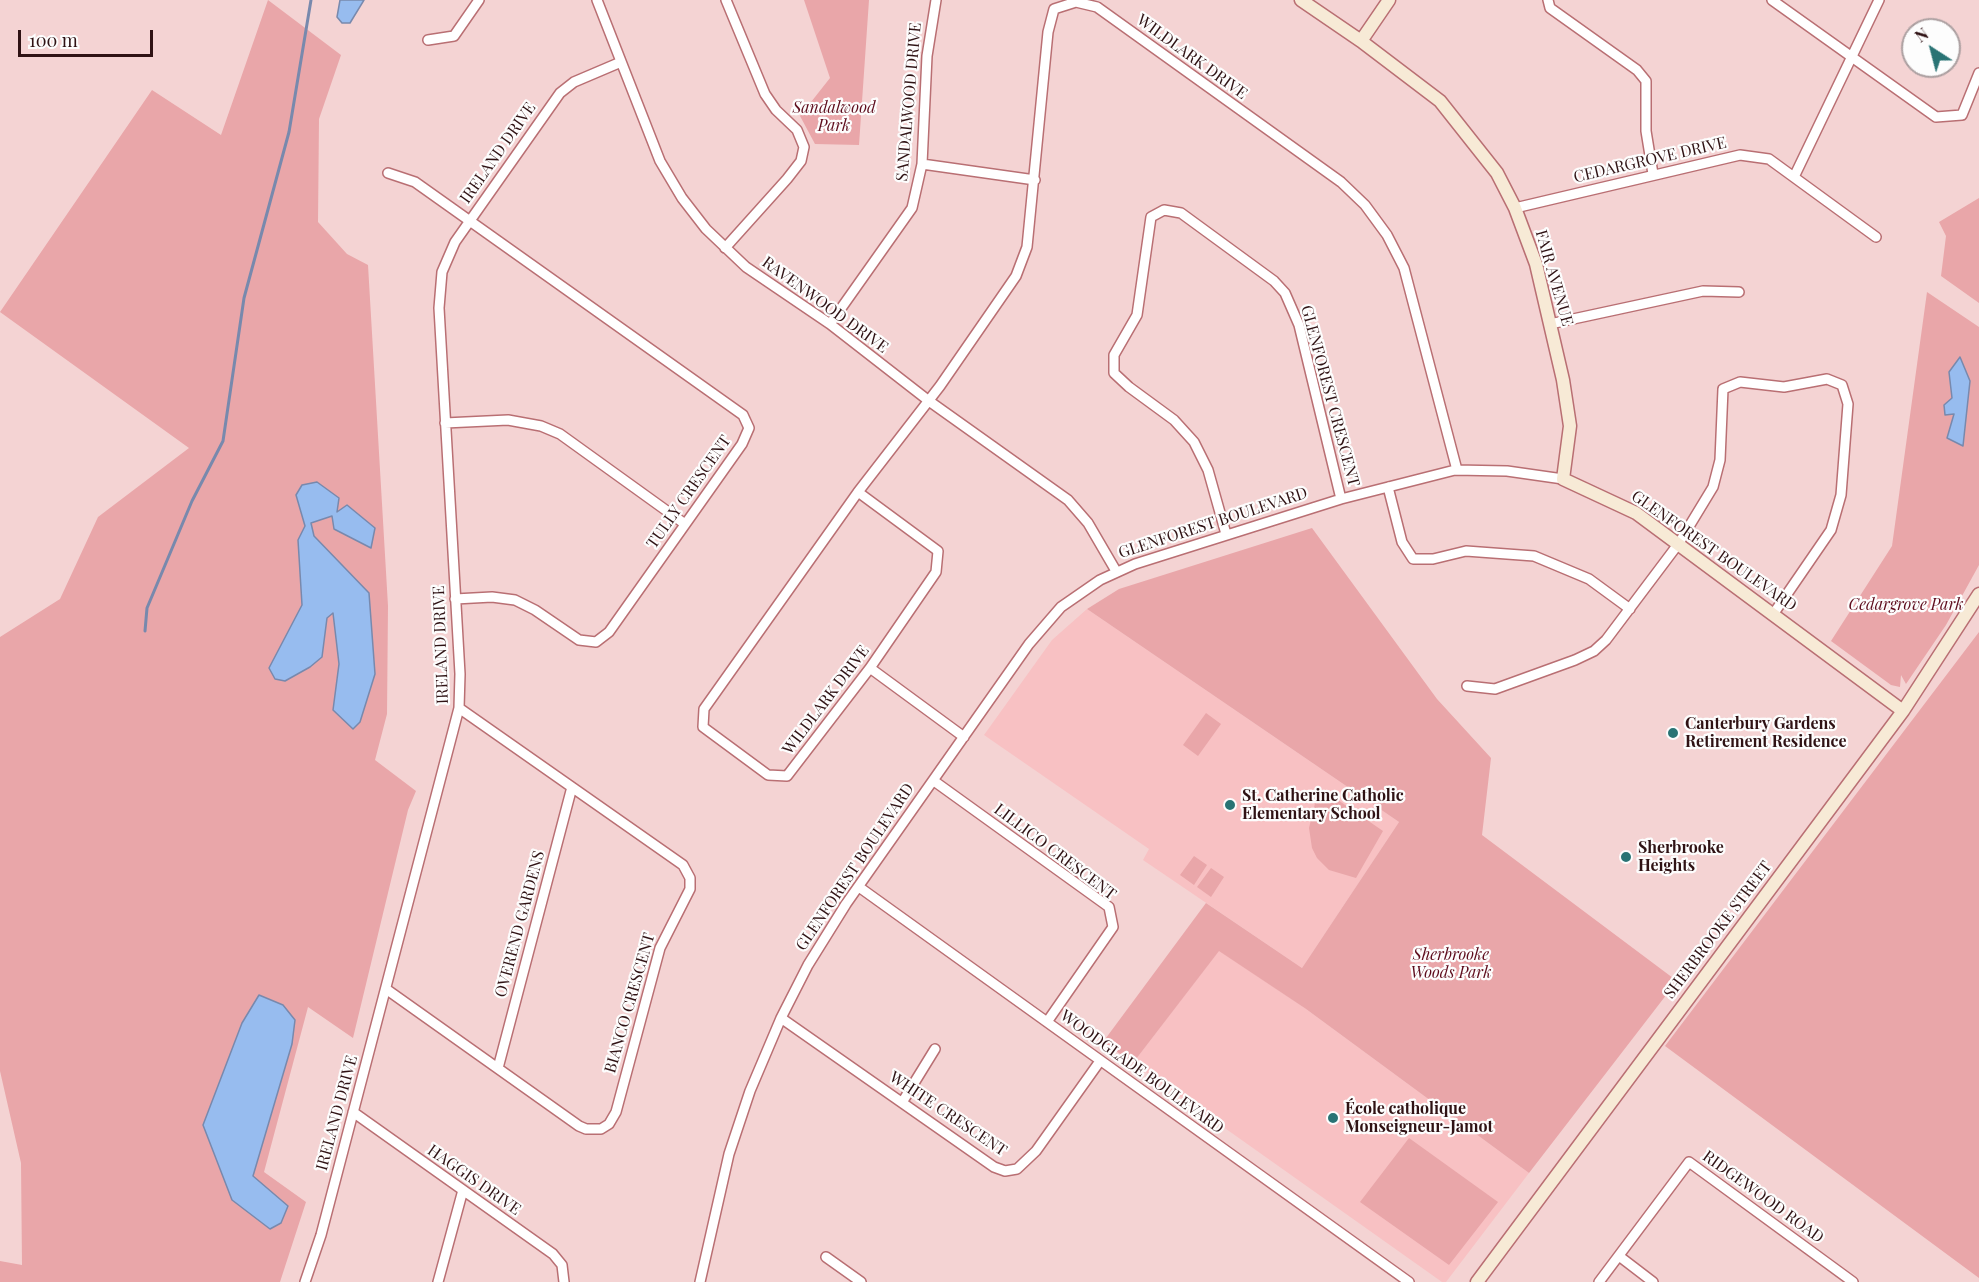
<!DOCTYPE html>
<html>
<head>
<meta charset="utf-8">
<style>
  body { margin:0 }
  #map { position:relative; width:1979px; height:1282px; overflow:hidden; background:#f4d3d3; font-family:"Playfair Display",serif }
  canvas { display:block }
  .north { position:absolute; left:1901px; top:18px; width:60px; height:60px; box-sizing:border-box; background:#fdfdfd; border:2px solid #ab9fa0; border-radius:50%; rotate:324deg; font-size:16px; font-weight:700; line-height:24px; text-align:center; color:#2f1214 }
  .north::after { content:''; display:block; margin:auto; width:21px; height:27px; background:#297374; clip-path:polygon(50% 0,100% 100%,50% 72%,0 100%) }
  .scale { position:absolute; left:18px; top:30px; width:135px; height:27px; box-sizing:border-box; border:3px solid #2f1214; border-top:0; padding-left:8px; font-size:18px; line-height:21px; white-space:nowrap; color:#2f1214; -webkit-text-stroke:4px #fdfdfd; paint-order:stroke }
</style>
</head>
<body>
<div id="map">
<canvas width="1979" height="1282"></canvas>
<div class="north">N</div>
<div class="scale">100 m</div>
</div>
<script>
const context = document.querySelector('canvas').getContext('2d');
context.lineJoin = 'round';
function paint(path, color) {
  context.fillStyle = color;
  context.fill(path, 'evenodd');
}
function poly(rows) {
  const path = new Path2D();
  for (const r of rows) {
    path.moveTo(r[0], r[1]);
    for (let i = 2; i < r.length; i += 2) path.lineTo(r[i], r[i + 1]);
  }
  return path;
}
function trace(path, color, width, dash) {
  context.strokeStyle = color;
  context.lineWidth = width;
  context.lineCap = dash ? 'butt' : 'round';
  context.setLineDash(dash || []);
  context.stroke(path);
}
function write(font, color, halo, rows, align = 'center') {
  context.font = font + ' "Playfair Display",serif';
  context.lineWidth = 4.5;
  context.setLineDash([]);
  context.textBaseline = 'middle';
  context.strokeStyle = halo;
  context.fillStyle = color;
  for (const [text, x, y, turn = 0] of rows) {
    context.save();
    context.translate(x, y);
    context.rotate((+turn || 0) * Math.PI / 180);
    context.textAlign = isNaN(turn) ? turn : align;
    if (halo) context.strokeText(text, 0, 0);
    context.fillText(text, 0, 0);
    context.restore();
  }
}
paint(poly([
  [1087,609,1399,822,1302,968,1143,860,1149,849,984,735,1052,640],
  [1219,950,1306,1009,1529,1173,1446,1282,1442,1282,1133,1063]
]), '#f8c1c3');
paint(poly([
  [268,0,341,55,319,119,318,222,347,254,368,265,388,606,387,714,375,760,416,791,408,810,353,1038,308,1007,264,1172,306,1202,280,1282,0,1282,0,1261,22,1265,21,1163,0,1071,0,637,60,599,98,517,189,448,0,312,152,90,221,135],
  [804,0,869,0,859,145,815,144,800,116,830,78],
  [1979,198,1979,303,1941,276,1946,236,1939,222],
  [1927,292,1979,327,1979,565,1946,625,1906,684,1901,675,1900,687,1891,685,1831,641,1892,546],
  [1312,528,1437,699,1491,758,1482,835,1677,981,1529,1173,1306,1009,1219,951,1133,1063,1103,1042,1206,903,1302,968,1399,822,1087,609,1119,589],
  [1979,632,1979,1278,1665,1046],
  [1206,713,1221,724,1198,756,1183,745],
  [1319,787,1383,831,1356,878,1329,870,1317,858,1312,848,1309,828],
  [1194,856,1207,865,1194,885,1180,875],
  [1211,868,1224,877,1211,897,1197,887],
  [1409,1138,1498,1202,1449,1265,1360,1202]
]), '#e9a6a9');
const water = poly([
  [340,0,364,0,350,23,342,23,337,17,340,0],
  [1960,357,1970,381,1963,446,1947,438,1954,414,1945,415,1944,405,1952,398,1949,372,1960,357],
  [317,482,339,498,337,512,347,505,375,528,371,548,334,529,332,516,311,523,314,536,369,593,375,674,360,722,353,729,333,710,339,664,333,613,327,618,322,657,310,667,285,681,275,679,269,668,302,605,298,540,305,526,296,495,302,485,317,482],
  [259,995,283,1005,295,1020,292,1044,253,1176,288,1206,281,1223,270,1229,232,1200,203,1125,242,1023,259,995]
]);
paint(water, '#97bcef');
trace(water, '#7889ad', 1.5);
trace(poly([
  [145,631,147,608,192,501,223,441,244,298,289,132,311,0]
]), '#7889ad', 3);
const street = poly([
  [597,0,660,161,682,198,706,229,746,267,830,324,929,401,1068,500,1088,523,1116,571],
  [1548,0,1550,8,1637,70,1646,81,1646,131,1653,174],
  [1772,0,1936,117,1962,115,1979,73],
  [428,40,454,36,479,0],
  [922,164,1035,180],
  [388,173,415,182,743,415,749,428,742,444,609,632,596,642,579,640,535,610,515,600,492,597,455,599],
  [1794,177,1879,0],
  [1515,208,1740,155,1769,159,1876,237],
  [725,248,787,179,801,161,804,147,797,130,776,110,765,94,726,0],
  [830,324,912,208,922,164,927,56,936,0],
  [1550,324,1703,291,1739,292],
  [445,423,508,420,541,426,560,434,685,524],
  [1388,487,1402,542,1413,559,1433,559,1466,551,1534,556,1589,579,1630,609],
  [858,492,938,551,936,572,870,668,787,776,768,775,703,727,704,709,858,492,940,386,1016,276,1027,247,1048,32,1054,9,1076,2,1097,7,1341,182,1365,205,1387,235,1404,268,1457,470],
  [1226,534,1208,470,1194,442,1174,420,1129,387,1114,373,1114,355,1137,315,1151,217,1164,210,1181,213,1274,281,1285,293,1299,325,1341,499],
  [870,668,964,737],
  [1467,686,1495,689,1575,660,1594,651,1606,640,1679,543,1713,487,1720,460,1723,389,1740,382,1784,387,1827,379,1842,385,1848,404,1841,495,1831,530,1774,613],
  [934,781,1109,907,1113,927,1047,1022],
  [859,887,1409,1282],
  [386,989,579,1126,586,1129,601,1129,609,1124,616,1112,660,948,690,889,690,878,683,865,459,708],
  [781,1018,994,1167,1005,1171,1017,1169,1036,1151,1100,1061],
  [498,1068,572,787],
  [903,1101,935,1049],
  [353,1112,553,1254,562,1265,564,1282],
  [1619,1256,1653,1282],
  [826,1257,861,1282],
  [305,1282,321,1235,459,708,460,674,439,308,442,272,455,242,560,93,574,82,621,62],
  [438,1282,463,1190],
  [700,1282,729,1154,750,1091,781,1018,808,965,846,904,1029,644,1061,607,1100,580,1135,564,1341,499,1455,470,1507,471,1563,479],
  [1599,1282,1689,1162,1853,1282]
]);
const secondary = poly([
  [1301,0,1361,41,1440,101,1497,173,1515,208,1536,264,1563,380,1570,426,1563,479,1636,513,1903,711],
  [1361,41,1389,0],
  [1477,1282,1903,711,1979,594]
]);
trace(street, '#b96f73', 12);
trace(secondary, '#b96f73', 15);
trace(street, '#fff', 9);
trace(secondary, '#f7ead6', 12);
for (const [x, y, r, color] of [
  [1673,733,6,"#297374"],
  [1230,805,6,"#297374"],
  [1626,857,6,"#297374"],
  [1333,1118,6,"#297374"]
]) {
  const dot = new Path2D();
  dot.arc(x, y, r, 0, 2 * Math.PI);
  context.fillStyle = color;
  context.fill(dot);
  trace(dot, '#fdfdfd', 2);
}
write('16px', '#2f1214', '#fdfdfd', [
  ["WILDLARK DRIVE",1192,57,36],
  ["SANDALWOOD DRIVE",909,102,-85],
  ["IRELAND DRIVE",498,153,-55],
  ["CEDARGROVE DRIVE",1650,160,-13],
  ["FAIR AVENUE",1554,278,74],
  ["RAVENWOOD DRIVE",825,305,36],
  ["GLENFOREST CRESCENT",1330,396,75],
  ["TULLY CRESCENT",689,492,-55],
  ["GLENFOREST BOULEVARD",1213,523,-18],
  ["GLENFOREST BOULEVARD",1714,551,35],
  ["IRELAND DRIVE",441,645,-92],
  ["WILDLARK DRIVE",826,700,-53],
  ["LILLICO CRESCENT",1055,852,37],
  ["GLENFOREST BOULEVARD",855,867,-56],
  ["OVEREND GARDENS",520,924,-75],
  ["SHERBROOKE STREET",1718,930,-53],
  ["BIANCO CRESCENT",630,1003,-74],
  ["WOODGLADE BOULEVARD",1142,1072,36],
  ["IRELAND DRIVE",337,1113,-75],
  ["WHITE CRESCENT",948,1114,34],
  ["HAGGIS DRIVE",474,1180,35],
  ["RIDGEWOOD ROAD",1763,1197,36]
]);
write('italic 16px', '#5e0c1c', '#fdfdfd', [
  ["Sandalwood",834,108],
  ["Park",834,126],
  ["Cedargrove Park",1906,605],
  ["Sherbrooke",1451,955],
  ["Woods Park",1451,973]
]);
write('bold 16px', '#2f1214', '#fdfdfd', [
  ["Canterbury Gardens",1685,724],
  ["Retirement Residence",1685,742],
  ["St. Catherine Catholic",1242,796],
  ["Elementary School",1242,814],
  ["Sherbrooke",1638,848],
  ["Heights",1638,866],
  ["École catholique",1345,1109],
  ["Monseigneur-Jamot",1345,1127]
], 'left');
</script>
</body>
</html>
